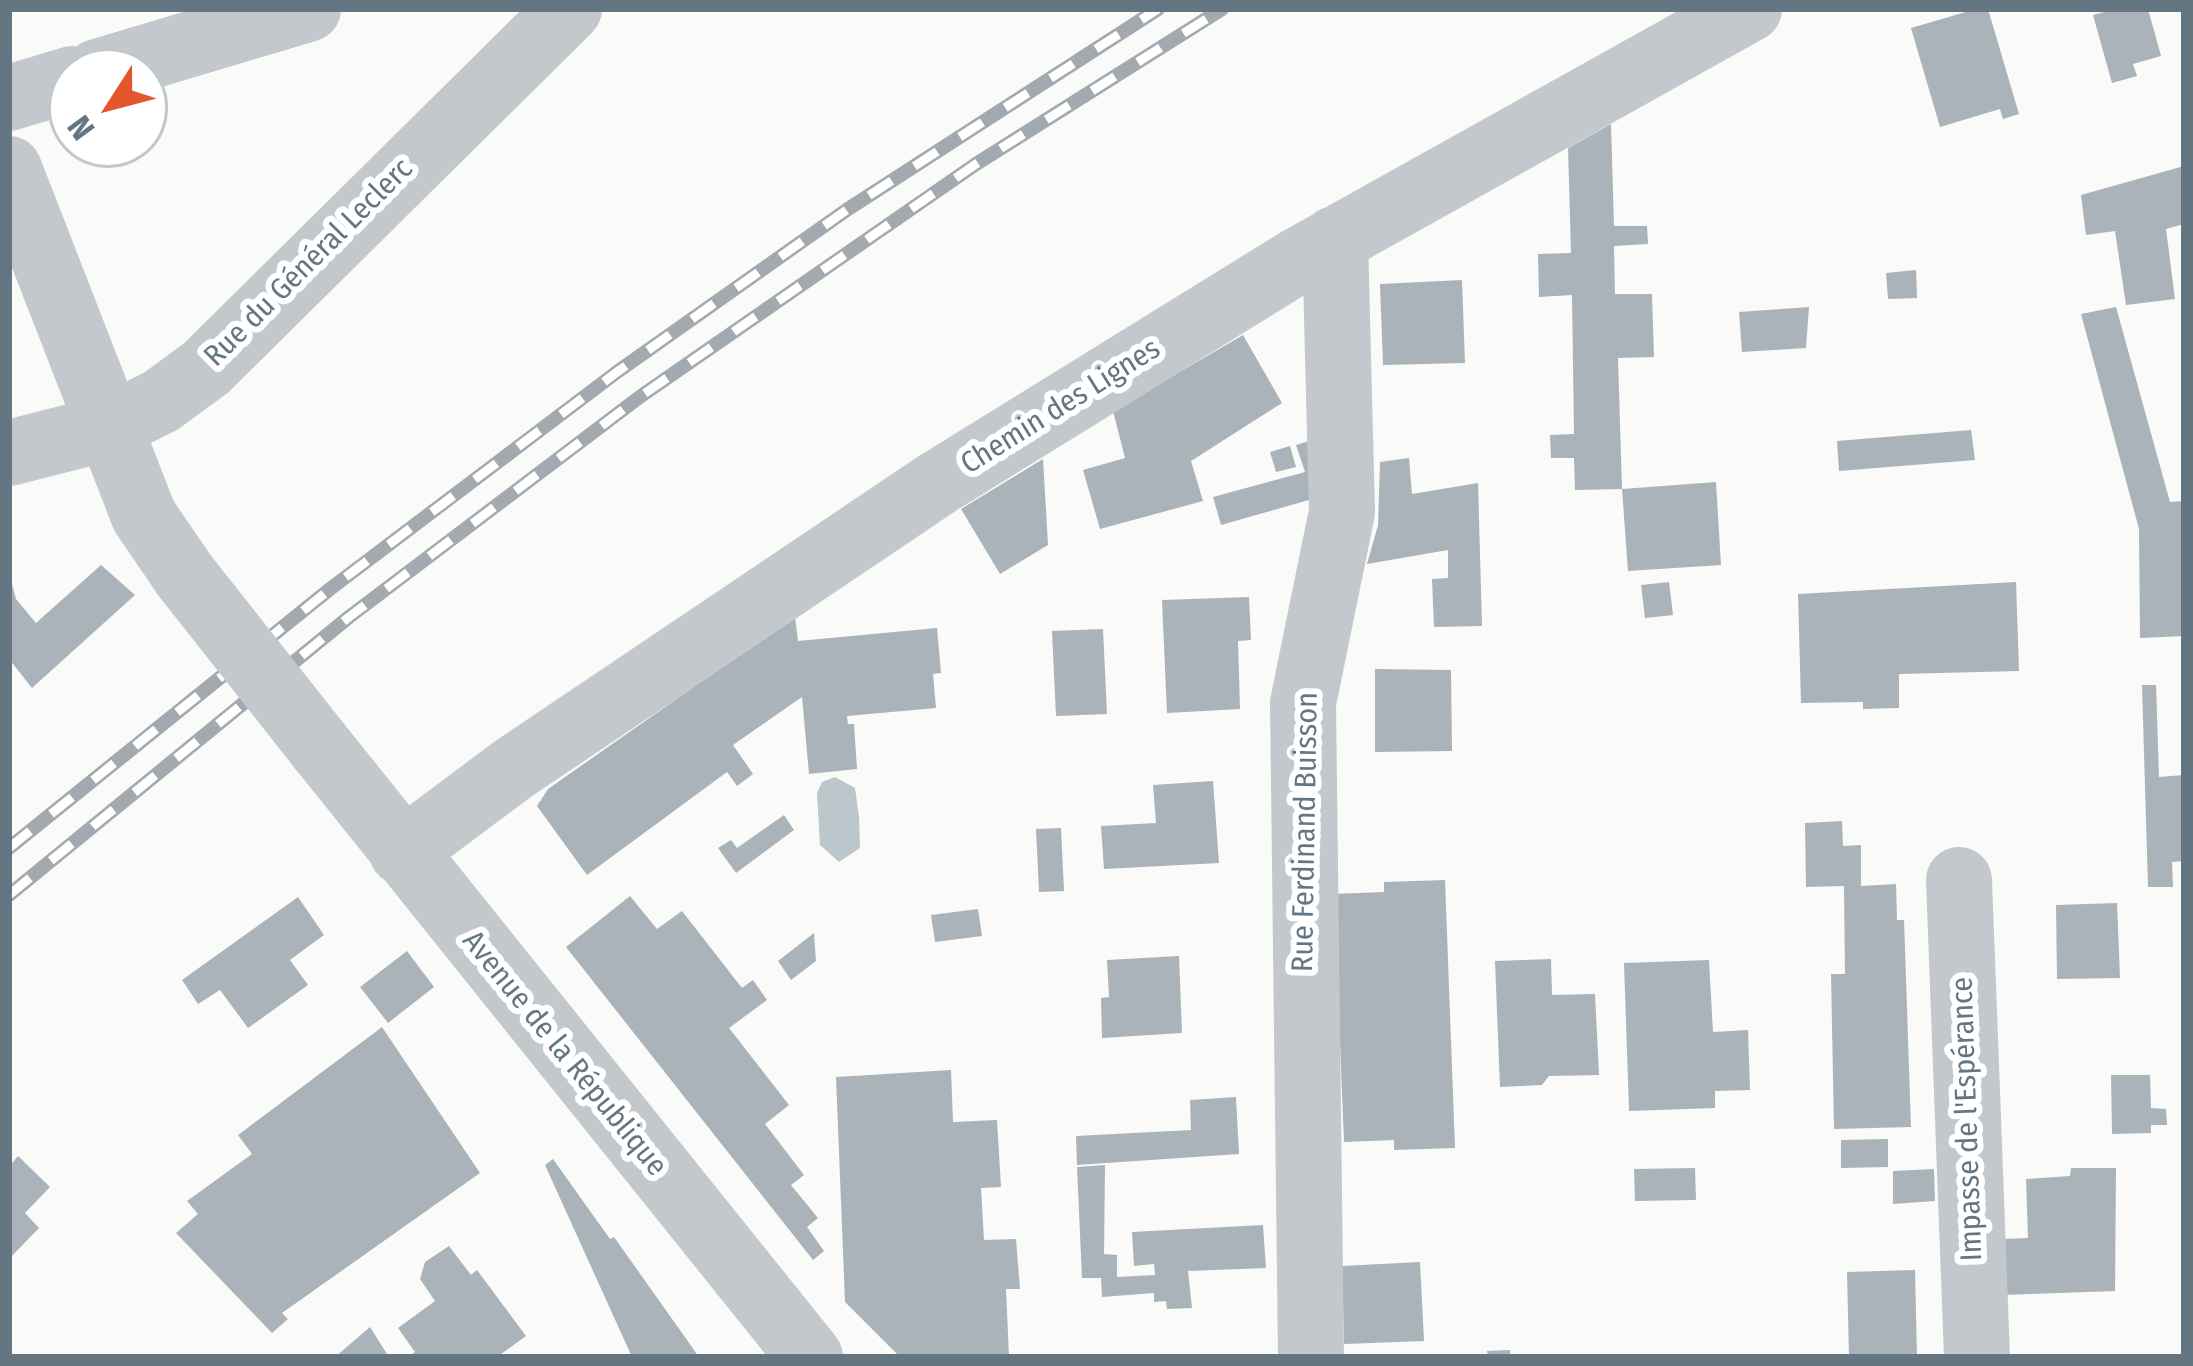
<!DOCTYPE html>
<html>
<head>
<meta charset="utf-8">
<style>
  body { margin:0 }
  #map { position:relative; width:2193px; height:1366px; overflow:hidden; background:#fafaf8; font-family:"Fira Sans Condensed",sans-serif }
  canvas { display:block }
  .frame { position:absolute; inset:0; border:12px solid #657683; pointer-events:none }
  .north { position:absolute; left:48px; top:48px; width:120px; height:120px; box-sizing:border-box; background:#fff; border:3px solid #c1c8cd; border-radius:50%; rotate:234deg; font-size:33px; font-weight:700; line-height:48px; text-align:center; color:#657683 }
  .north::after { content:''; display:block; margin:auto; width:42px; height:54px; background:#e4572e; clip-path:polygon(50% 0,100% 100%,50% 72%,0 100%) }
</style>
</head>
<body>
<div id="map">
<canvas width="2193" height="1366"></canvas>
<div class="frame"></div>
<div class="north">N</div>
</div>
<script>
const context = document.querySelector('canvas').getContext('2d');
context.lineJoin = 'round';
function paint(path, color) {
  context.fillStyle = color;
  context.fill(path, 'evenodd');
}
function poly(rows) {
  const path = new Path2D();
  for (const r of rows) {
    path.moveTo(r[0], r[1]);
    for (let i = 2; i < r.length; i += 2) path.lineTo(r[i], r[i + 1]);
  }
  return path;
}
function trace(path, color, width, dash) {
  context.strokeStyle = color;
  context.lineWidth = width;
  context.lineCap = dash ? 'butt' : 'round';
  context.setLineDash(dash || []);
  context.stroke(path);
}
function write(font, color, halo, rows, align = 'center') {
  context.font = font + ' "Fira Sans Condensed",sans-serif';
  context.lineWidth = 12;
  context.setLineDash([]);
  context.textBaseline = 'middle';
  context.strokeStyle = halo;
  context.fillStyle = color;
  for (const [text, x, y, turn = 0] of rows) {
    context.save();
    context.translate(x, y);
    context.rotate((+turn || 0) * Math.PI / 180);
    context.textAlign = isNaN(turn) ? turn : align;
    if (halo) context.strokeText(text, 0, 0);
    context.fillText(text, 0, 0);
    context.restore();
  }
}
paint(poly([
  [835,777,855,788,859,817,860,848,839,862,820,845,817,793,822,782]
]), '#bbc7cb');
paint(poly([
  [1976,9,1988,9,2019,114,2003,119,2000,109,1940,127,1911,28],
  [2116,9,2148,9,2161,56,2133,64,2137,76,2112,83,2093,15],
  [1611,124,1614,226,1647,226,1648,244,1614,246,1615,294,1652,294,1654,357,1618,358,1622,489,1575,490,1574,458,1551,458,1550,435,1574,434,1572,295,1539,297,1538,254,1571,253,1568,148],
  [2184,166,2184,224,2166,229,2175,299,2126,305,2115,231,2086,235,2081,195],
  [1916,270,1917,298,1888,299,1886,273],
  [1462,280,1465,363,1383,365,1380,284],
  [1809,307,1806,348,1742,352,1739,312],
  [2116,307,2170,502,2184,501,2184,636,2140,638,2139,529,2081,314],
  [1243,335,1282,403,1191,461,1203,501,1100,529,1083,470,1125,458,1113,411],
  [1971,430,1975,460,1839,471,1837,441],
  [1323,437,1316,498,1221,525,1213,497,1305,472,1296,445],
  [1290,446,1296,467,1276,472,1270,452],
  [1409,458,1412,494,1478,483,1482,626,1434,627,1432,579,1448,578,1448,550,1367,564,1378,525,1380,462],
  [1043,459,1048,545,1000,574,961,509],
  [1716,482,1721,565,1628,571,1622,489],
  [101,565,135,595,32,688,9,659,9,574,16,599,36,623],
  [1669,582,1673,615,1645,618,1641,585],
  [2016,582,2019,671,1899,674,1899,708,1863,709,1863,702,1801,703,1798,594],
  [1249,597,1251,640,1238,641,1240,709,1167,713,1162,600],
  [795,616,798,641,937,628,941,673,933,674,936,708,847,716,848,724,854,724,857,769,809,774,802,697,733,745,753,774,737,786,727,772,587,875,537,806,548,789],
  [1103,629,1107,714,1056,716,1052,631],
  [1375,669,1451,670,1452,751,1375,752],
  [2142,685,2156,685,2159,777,2184,775,2184,861,2172,862,2173,887,2148,887],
  [1213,781,1219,863,1104,869,1101,826,1156,823,1153,785],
  [784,815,794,830,736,873,718,848,731,840,737,848],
  [1842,821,1843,846,1861,845,1861,886,1896,884,1897,920,1904,920,1911,1127,1834,1129,1831,974,1845,974,1844,886,1806,887,1805,823],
  [1061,828,1064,891,1039,892,1036,829],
  [1445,880,1455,1148,1394,1150,1394,1140,1344,1142,1334,894,1384,892,1384,882],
  [630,896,657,929,682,911,742,988,753,980,767,1000,729,1028,789,1105,765,1124,804,1175,791,1185,818,1218,807,1227,824,1251,813,1260,566,947],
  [298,897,324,935,290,960,308,985,248,1028,220,990,198,1004,182,980],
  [2117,903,2120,978,2057,979,2056,905],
  [978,909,982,936,935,942,931,915],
  [814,933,816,961,791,980,778,961],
  [407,951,434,987,388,1023,360,987],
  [1179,956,1182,1033,1102,1038,1101,998,1109,997,1107,960],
  [1551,959,1552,995,1595,994,1599,1075,1549,1076,1542,1085,1500,1087,1495,961],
  [1709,960,1713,1032,1748,1030,1750,1090,1715,1091,1715,1108,1629,1111,1624,963],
  [382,1027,480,1173,282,1313,288,1319,272,1333,176,1233,198,1214,187,1201,252,1154,238,1135],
  [951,1070,953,1122,997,1120,1001,1187,981,1188,984,1240,1016,1239,1020,1289,1006,1289,1009,1357,900,1357,845,1302,836,1077],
  [2111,1075,2150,1075,2151,1108,2166,1109,2167,1125,2151,1125,2151,1133,2112,1134],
  [1236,1097,1239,1154,1077,1165,1076,1136,1191,1130,1190,1100],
  [1888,1139,1888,1167,1841,1168,1841,1140],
  [18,1156,50,1187,25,1213,39,1228,9,1259,9,1167],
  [553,1159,610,1239,614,1237,699,1357,632,1357,545,1165],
  [1105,1165,1104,1254,1117,1255,1117,1277,1155,1275,1154,1264,1134,1266,1132,1232,1263,1225,1266,1268,1188,1271,1192,1308,1167,1309,1166,1301,1154,1302,1154,1293,1102,1297,1101,1278,1082,1278,1077,1167],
  [1695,1168,1696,1200,1635,1201,1634,1169],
  [2071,1168,2116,1168,2115,1291,2003,1295,2001,1239,2028,1238,2026,1179,2070,1176],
  [1934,1169,1935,1201,1893,1204,1893,1171],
  [449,1246,471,1275,477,1270,526,1336,497,1357,408,1357,415,1352,398,1328,435,1301,420,1279,425,1262],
  [1420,1262,1424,1341,1344,1344,1342,1266],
  [1915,1270,1917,1357,1849,1357,1847,1272],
  [370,1327,387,1354,335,1357],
  [1510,1350,1510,1357,1488,1357,1487,1351]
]), '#aab3b9');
trace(poly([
  [97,72,308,9],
  [9,98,72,79],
  [9,169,144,516,185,576],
  [9,453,107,428,161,401,206,368,569,9],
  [321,748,810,1357],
  [402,852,513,769,938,483,1297,261,1749,9],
  [1959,880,1977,1357],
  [1311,1357,1303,703,1342,512,1335,239]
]), '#c3c8cc', 66);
const rail = poly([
  [9,848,330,589,617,372,848,209,1158,9],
  [9,895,349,617,641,396,976,164,1222,9]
]);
trace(rail, '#a2aab0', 14);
trace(rail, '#fff', 9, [27]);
trace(poly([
  [185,576,321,748]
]), '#c3c8cc', 66);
write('30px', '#657683', '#fff', [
  ["Rue du Général Leclerc",309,263,-45],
  ["Chemin des Lignes",1061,407,-32],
  ["Rue Ferdinand Buisson",1306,832,-89],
  ["Avenue de la République",564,1054,51],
  ["Impasse de l'Espérance",1968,1119,-92]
]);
</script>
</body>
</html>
